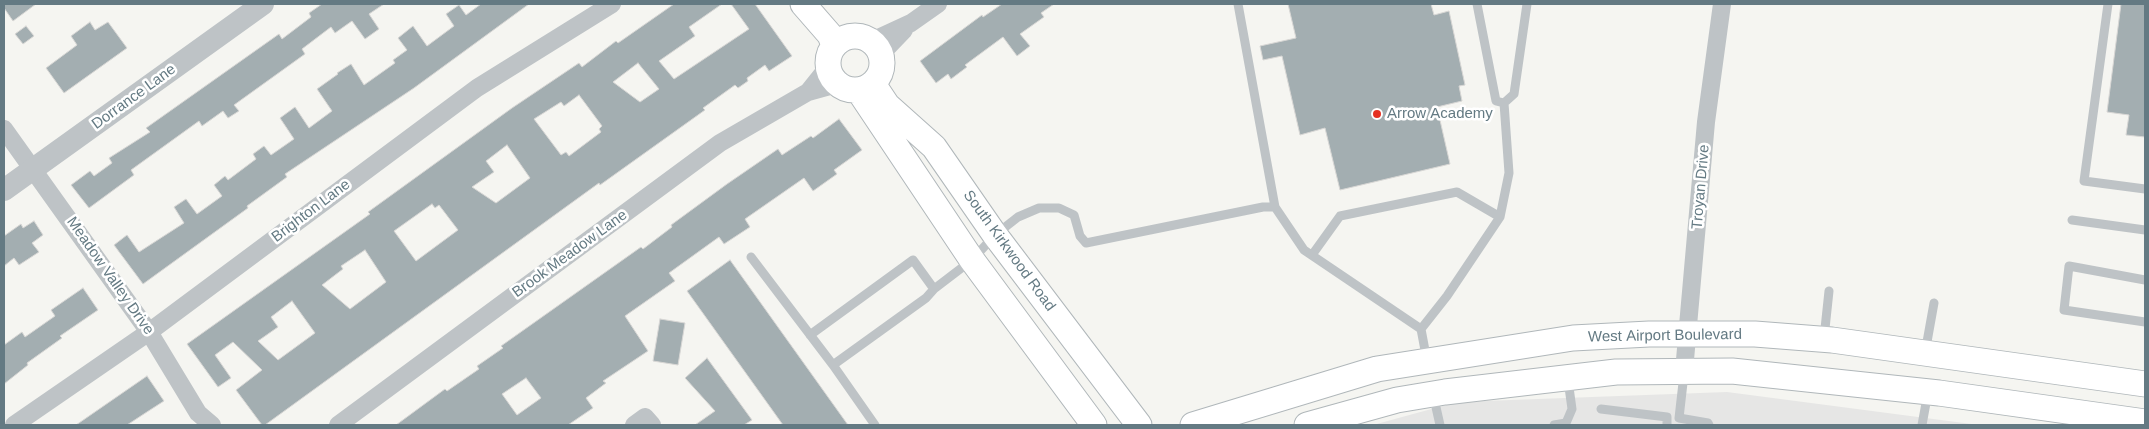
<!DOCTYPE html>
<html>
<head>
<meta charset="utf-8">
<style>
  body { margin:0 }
  #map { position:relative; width:2149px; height:429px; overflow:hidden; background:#f5f5f1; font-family:Arial,sans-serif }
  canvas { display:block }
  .frame { position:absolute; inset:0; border:5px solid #647a83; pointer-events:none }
</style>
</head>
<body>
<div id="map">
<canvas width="2149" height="429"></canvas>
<div class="frame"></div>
</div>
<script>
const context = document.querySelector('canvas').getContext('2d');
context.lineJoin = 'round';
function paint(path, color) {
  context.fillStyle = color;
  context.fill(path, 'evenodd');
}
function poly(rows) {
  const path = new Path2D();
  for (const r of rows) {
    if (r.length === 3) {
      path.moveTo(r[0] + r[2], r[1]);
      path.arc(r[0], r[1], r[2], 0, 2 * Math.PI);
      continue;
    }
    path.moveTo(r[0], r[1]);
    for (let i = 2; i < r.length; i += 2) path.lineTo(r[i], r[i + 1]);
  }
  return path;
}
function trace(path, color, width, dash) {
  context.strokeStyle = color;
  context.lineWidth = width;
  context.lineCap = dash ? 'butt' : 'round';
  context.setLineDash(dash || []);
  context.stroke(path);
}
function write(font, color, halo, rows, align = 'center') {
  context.font = font + ' Arial,sans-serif';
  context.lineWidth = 5;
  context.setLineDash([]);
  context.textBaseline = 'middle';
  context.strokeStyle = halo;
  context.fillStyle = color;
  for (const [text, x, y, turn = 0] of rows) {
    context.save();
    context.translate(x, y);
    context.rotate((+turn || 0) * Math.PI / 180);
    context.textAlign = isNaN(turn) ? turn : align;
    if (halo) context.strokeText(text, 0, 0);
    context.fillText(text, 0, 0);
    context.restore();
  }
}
paint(poly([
  [1727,392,1979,425,1373,425,1457,402]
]), '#e6e6e5');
const building = poly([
  [4,4,36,4,13,21,4,8,4,4],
  [322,4,384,4,369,14,379,29,365,39,352,21,335,33,331,27,302,49,305,54,234,105,239,111,228,118,223,111,202,126,199,121,131,170,134,175,89,208,71,185,90,171,94,176,112,163,109,158,150,132,146,128,279,34,282,39,311,17,309,13,322,4],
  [481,4,529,4,414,88,285,174,287,177,247,206,248,208,143,284,114,245,127,235,139,252,184,223,174,207,186,199,197,214,222,196,214,185,225,176,228,180,256,159,253,154,264,146,271,155,294,139,280,118,295,107,309,128,332,111,317,89,338,74,337,73,351,64,364,85,395,63,393,60,407,50,398,38,413,26,427,46,454,26,446,14,459,5,466,15,481,4],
  [674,4,722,4,689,27,695,36,659,61,674,79,749,29,731,4,755,4,792,56,769,71,765,65,747,78,748,81,738,88,735,85,703,108,705,110,600,185,599,183,265,425,262,425,236,390,262,370,233,342,215,355,231,378,218,387,187,344,370,214,368,212,512,108,579,63,582,67,616,41,618,43,674,4],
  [638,63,659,89,640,102,613,82,638,63],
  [579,95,602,126,599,129,601,132,569,156,566,152,561,155,534,119,561,102,564,106,579,95],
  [507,145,530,178,496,203,472,187,494,172,486,161,507,145],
  [432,204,435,208,439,205,458,230,416,261,394,231,432,204],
  [365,250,386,282,350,309,322,285,343,269,341,266,365,250],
  [292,301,315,333,278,360,258,341,278,327,271,317,292,301],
  [1002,4,1054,4,1041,13,1044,17,1020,34,1030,46,1017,56,1003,37,965,65,967,67,951,79,948,74,936,83,920,61,982,15,983,17,1002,4],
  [1288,4,1431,4,1434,15,1449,11,1465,85,1459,86,1462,101,1437,107,1450,164,1340,190,1325,128,1300,135,1282,56,1263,60,1260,46,1296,38,1288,4],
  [2121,4,2145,4,2145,137,2126,135,2129,115,2107,112,2121,4],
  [90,22,95,30,108,22,127,48,64,93,46,68,77,45,71,36,90,22],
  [26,26,34,36,23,44,15,34,26,26],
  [839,119,862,150,834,170,837,174,813,191,804,178,745,219,750,227,724,244,719,237,669,273,675,281,625,316,648,351,603,381,606,383,586,398,593,408,568,425,396,425,445,389,447,391,479,369,477,366,503,348,501,346,641,247,643,249,672,227,671,225,727,184,778,149,782,155,811,136,813,138,839,119],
  [526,378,541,398,517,415,502,394,526,378],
  [34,221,43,235,32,243,39,252,19,265,14,258,4,266,4,236,21,224,23,228,34,221],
  [730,260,848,425,783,425,687,291,730,260],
  [83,288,98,310,60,336,62,338,27,363,28,365,4,384,4,345,22,332,25,337,55,316,51,310,83,288],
  [660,319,685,323,678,365,653,361,660,319],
  [707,358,752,420,744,425,695,425,715,411,685,378,707,358],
  [147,376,164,401,150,410,127,425,76,425,147,376]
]);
paint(building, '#a3aeb1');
trace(building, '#d7d6d4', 1);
const secondary = poly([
  [803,4,830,35,834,45],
  [855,63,27],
  [873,84,887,105,934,147,995,235,1139,425],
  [861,94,972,260,1094,425],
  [1193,425,1377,369,1573,338,1649,334,1755,334,1832,340,2145,384],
  [1307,425,1397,400,1445,392,1616,372,1732,371,1939,393,2145,422]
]);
trace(secondary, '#b0b7ba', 27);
trace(poly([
  [1238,4,1275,207],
  [1477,4,1496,101,1504,103],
  [2108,4,2084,181,2145,189],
  [2072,220,2145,230],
  [1312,255,1340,216,1457,192,1500,217],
  [751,257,833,365],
  [2145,280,2069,266,2064,310,2145,322],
  [1421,329,1447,296,1500,217,1509,173,1504,103,1514,94,1527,4],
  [810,335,913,260,934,289],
  [1824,338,1829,291],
  [1925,353,1934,303],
  [1684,374,1679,418,1708,423,1709,425],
  [1433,394,1440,425],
  [1601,409,1667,417,1667,425],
  [875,425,833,365,926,298,934,289,972,260,995,235,1018,217,1039,208,1059,208,1074,215,1080,236,1086,243,1263,207,1275,207,1304,250,1421,329,1427,361],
  [1554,425,1566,423,1572,409,1568,380],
  [1922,425,1928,392]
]), '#bec3c6', 9);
trace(poly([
  [872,41,911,23,938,4],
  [881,54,904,30],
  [808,92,828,67],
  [4,129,149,332,198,413,212,425],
  [1684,371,1706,122,1722,4],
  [14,425,149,332,477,88,612,4],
  [338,425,720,143,808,92,837,84],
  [634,425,645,417,652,425]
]), '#bec3c6', 18);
trace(poly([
  [4,190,263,4]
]), '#bec3c6', 22);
trace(secondary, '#fff', 25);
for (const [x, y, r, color] of [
  [1377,114,5,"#e53122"]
]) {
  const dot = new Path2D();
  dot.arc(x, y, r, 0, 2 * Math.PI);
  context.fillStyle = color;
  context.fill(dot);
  trace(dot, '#fff', 2);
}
write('15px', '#647a83', '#fff', [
  ["Dorrance Lane",134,97,-36],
  ["Troyan Drive",1701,187,-85],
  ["Brighton Lane",311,211,-37],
  ["South Kirkwood Road",1009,251,54],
  ["Brook Meadow Lane",570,254,-36],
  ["Meadow Valley Drive",110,276,55],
  ["West Airport Boulevard",1665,336,-1]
]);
write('15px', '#647a83', '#fff', [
  ["Arrow Academy",1387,114]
], 'left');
</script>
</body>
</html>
